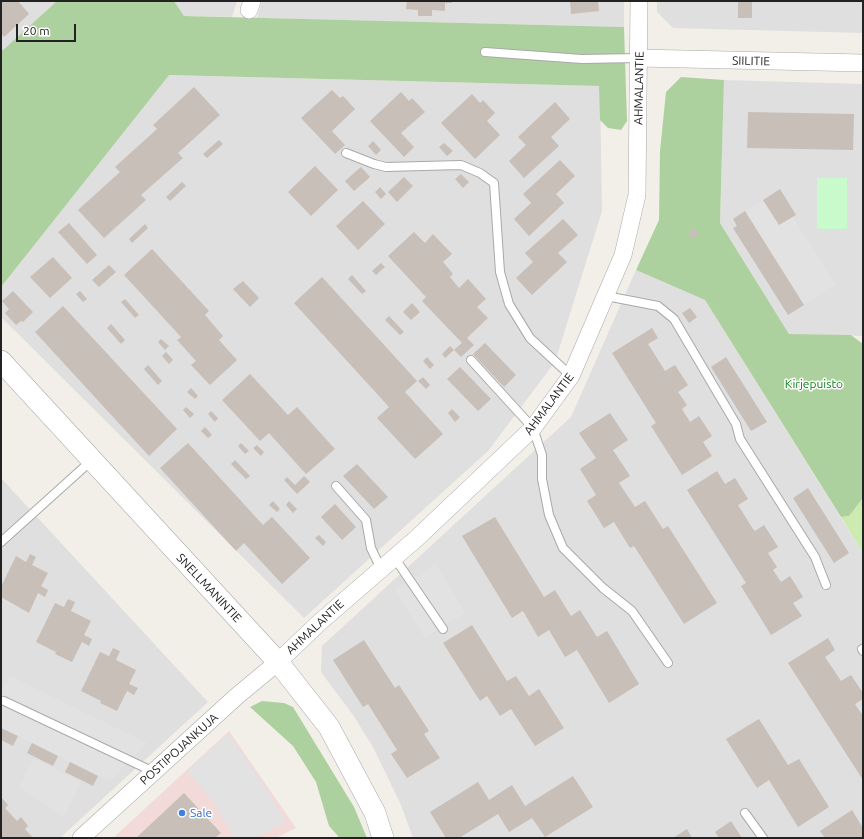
<!DOCTYPE html>
<html>
<head>
<meta charset="utf-8">
<style>
  body { margin:0 }
  #map { position:relative; width:864px; height:839px; overflow:hidden; background:#f2efe9; font-family:Ubuntu,sans-serif }
  canvas { display:block }
  .frame { position:absolute; inset:0; border:2px solid #222; pointer-events:none }
  .scale { position:absolute; left:16px; top:24px; width:60px; height:18px; box-sizing:border-box; border:2px solid #222; border-top:0; padding-left:5px; font-size:12px; line-height:14px; white-space:nowrap; color:#222; -webkit-text-stroke:3px #fff; paint-order:stroke }
</style>
</head>
<body>
<div id="map">
<canvas width="864" height="839"></canvas>
<div class="frame"></div>
<div class="scale">20 m</div>
</div>
<script>
const context = document.querySelector('canvas').getContext('2d');
context.lineJoin = 'round';
function paint(path, color) {
  context.fillStyle = color;
  context.fill(path, 'evenodd');
}
function poly(rows) {
  const path = new Path2D();
  for (const r of rows) {
    path.moveTo(r[0], r[1]);
    for (let i = 2; i < r.length; i += 2) path.lineTo(r[i], r[i + 1]);
  }
  return path;
}
function trace(path, color, width, dash) {
  context.strokeStyle = color;
  context.lineWidth = width;
  context.lineCap = dash ? 'butt' : 'round';
  context.setLineDash(dash || []);
  context.stroke(path);
}
function write(font, color, halo, rows, align = 'center') {
  context.font = font + ' Ubuntu,sans-serif';
  context.lineWidth = 3;
  context.setLineDash([]);
  context.textBaseline = 'middle';
  context.strokeStyle = halo;
  context.fillStyle = color;
  for (const [text, x, y, turn = 0] of rows) {
    context.save();
    context.translate(x, y);
    context.rotate((+turn || 0) * Math.PI / 180);
    context.textAlign = isNaN(turn) ? turn : align;
    if (halo) context.strokeText(text, 0, 0);
    context.fillText(text, 0, 0);
    context.restore();
  }
}
paint(poly([
  [1,1,57,1,3,50,1,48],
  [174,1,237,1,232,17,184,16],
  [262,1,624,1,624,27,257,18],
  [657,1,863,1,863,33,673,28,657,12],
  [168,75,600,86,602,211,555,362,488,451,304,618,1,317,1,287],
  [724,80,863,84,863,336,789,334,720,223],
  [636,270,705,300,863,553,863,838,413,838,401,805,373,747,353,715,321,672,322,646,571,417],
  [1,478,208,702,60,838,1,838]
]), '#e0dfdf');
paint(poly([
  [229,731,296,828,276,838,113,838]
]), '#f2dad9');
paint(poly([
  [863,498,863,553,841,517,849,516]
]), '#cdebb0');
paint(poly([
  [57,1,174,1,184,16,624,27,627,121,621,130,608,128,600,120,599,86,169,75,1,287,1,48,3,50],
  [681,77,724,80,720,223,789,334,851,335,863,344,863,498,849,516,841,517,705,300,636,270,659,220,660,151,666,92],
  [262,701,284,703,293,707,354,807,367,838,338,838,338,836,329,826,316,782,293,746,250,707]
]), '#add19e');
paint(poly([
  [817,178,847,178,847,229,817,229]
]), '#c8facc');
paint(poly([
  [763,200,779,225,793,217,836,285,788,315,733,228,737,226,733,219],
  [436,564,465,613,425,638,395,589],
  [10,676,147,743,110,781,1,728,1,693],
  [228,734,254,770,286,822,254,838,235,838,214,803,187,771],
  [33,758,81,782,64,817,19,787]
]), '#e2e2e2');
paint(poly([
  [1,1,18,1,29,14,4,37,1,33],
  [407,1,452,1,452,3,445,3,445,11,432,10,432,16,418,16,418,10,406,9],
  [570,1,598,1,599,11,571,14],
  [738,1,752,1,752,18,738,18],
  [194,87,220,115,178,153,183,158,141,195,146,200,104,238,78,210,120,172,115,167,157,129,153,125],
  [332,90,340,98,343,96,355,109,332,131,345,145,335,154,301,118],
  [401,92,409,101,412,98,425,112,401,133,414,147,404,157,370,121],
  [472,94,480,103,483,100,495,113,487,121,500,135,475,159,441,123],
  [555,102,570,119,551,137,559,146,524,178,509,161,526,145,518,137],
  [748,112,854,114,853,150,747,148],
  [219,140,223,144,207,158,203,154],
  [373,141,381,150,376,155,368,146],
  [444,143,453,151,447,156,439,147],
  [560,160,575,176,556,194,564,203,529,236,514,219,531,203,523,194],
  [315,166,338,190,311,216,288,192],
  [361,167,370,177,354,191,345,181],
  [461,174,469,182,463,188,455,179],
  [404,177,413,186,397,202,388,192],
  [182,182,186,186,170,201,166,197],
  [380,187,386,194,381,199,375,192],
  [780,189,796,215,779,225,763,200],
  [363,201,385,224,358,250,336,226],
  [745,211,804,305,788,315,733,228,737,226,733,219],
  [563,219,578,235,558,253,567,262,532,295,516,278,533,262,525,253],
  [69,223,97,255,87,264,58,232],
  [145,224,148,228,132,243,129,239],
  [689,230,697,230,697,237,689,237],
  [414,232,425,243,433,234,452,254,443,262,453,274,450,277,459,288,468,279,486,299,477,307,488,318,467,338,474,345,461,357,454,350,462,343,422,301,426,297,388,256],
  [152,249,209,311,205,315,223,336,219,340,237,360,210,385,191,365,196,361,177,340,181,337,124,275],
  [53,257,72,278,50,298,30,277],
  [381,263,385,267,376,275,372,271],
  [109,265,116,272,99,287,92,280],
  [352,275,366,291,362,294,348,279],
  [322,277,417,381,405,392,443,434,415,459,377,418,389,407,294,303],
  [243,281,259,298,250,307,233,289],
  [13,291,33,312,23,322,21,321,16,325,5,313,9,309,2,301],
  [80,291,87,299,83,302,76,294],
  [125,299,139,315,135,318,121,302],
  [412,303,420,312,411,320,403,312],
  [63,306,177,429,149,456,35,332],
  [690,308,697,317,689,323,682,313],
  [389,316,404,332,400,335,385,320],
  [111,324,125,340,121,344,107,328],
  [652,328,658,338,648,344,650,347,665,371,675,365,688,385,678,392,687,405,682,409,690,422,699,416,712,436,703,442,712,456,682,475,651,426,656,423,612,353],
  [161,339,169,346,165,350,158,342],
  [485,343,516,375,504,387,473,354],
  [450,346,454,350,445,358,442,354],
  [166,352,173,360,169,364,162,356],
  [427,357,434,365,430,369,423,361],
  [726,357,767,422,751,431,711,367],
  [148,365,162,381,158,385,144,369],
  [460,367,491,399,478,411,447,379],
  [250,374,288,415,297,407,335,449,306,474,269,433,260,441,222,400],
  [423,377,430,385,426,389,418,381],
  [191,388,198,396,195,399,187,392],
  [186,407,194,414,190,418,183,410],
  [452,409,460,417,455,422,448,413],
  [211,411,218,418,215,422,208,414],
  [610,413,628,440,613,450,630,476,619,483,635,507,645,501,663,529,668,526,717,603,684,624,634,546,630,548,614,522,604,528,587,501,596,495,580,469,596,458,579,433],
  [205,427,212,435,208,438,201,431],
  [188,443,263,525,272,517,310,558,282,584,244,543,236,551,160,468],
  [241,443,249,451,245,454,238,446],
  [257,445,264,452,261,456,253,448],
  [235,460,250,476,246,479,231,464],
  [357,464,388,497,374,509,343,476],
  [717,471,725,484,735,478,748,499,738,505,753,529,755,531,764,525,778,547,768,553,777,567,773,570,781,582,790,576,803,597,793,603,802,616,771,635,741,586,746,583,687,490],
  [304,476,310,482,297,494,284,480,287,477,295,485],
  [808,488,849,553,834,563,793,498],
  [273,501,280,509,277,512,269,505],
  [289,501,297,509,293,513,286,505],
  [335,504,356,527,342,540,321,517],
  [495,517,544,597,555,590,571,616,580,610,597,637,607,631,639,684,609,703,577,650,565,657,549,630,538,637,523,611,512,618,462,536],
  [319,535,326,542,323,546,315,538],
  [30,554,36,557,32,565,48,573,41,586,48,590,45,597,38,593,29,613,1,597,1,587,16,556,26,562],
  [68,599,75,602,71,611,91,621,84,635,92,639,89,646,82,642,72,662,55,654,56,652,36,642,55,603,64,607],
  [472,625,507,681,516,676,529,696,539,689,564,728,535,746,511,709,500,716,487,696,480,701,443,643],
  [828,638,835,650,825,657,841,681,851,675,863,693,863,699,855,704,863,716,863,780,788,663],
  [364,640,395,688,399,685,429,731,424,734,440,758,407,778,391,754,397,750,368,704,363,707,333,660],
  [113,648,120,651,116,660,136,670,129,684,138,688,134,695,127,691,117,711,100,703,101,701,81,691,100,652,109,656],
  [759,719,788,765,799,759,829,807,798,827,769,780,757,788,726,739],
  [1,728,18,736,13,746,1,740],
  [32,743,58,756,53,766,27,753],
  [70,762,98,776,93,786,65,772],
  [573,776,593,807,545,837,532,818,509,832,498,814,459,838,446,838,430,812,478,782,489,800,512,785,525,806],
  [184,793,221,833,215,838,136,838],
  [1,797,8,805,5,808,17,821,21,817,28,826,25,829,33,838,1,838],
  [852,810,863,828,863,838,825,838,820,831],
  [731,821,742,838,719,838,715,832],
  [687,829,692,838,673,838]
]), '#c7bfb8');
const service = poly([
  [485,52,582,59,639,58],
  [346,153,374,164,386,167,461,165,480,173,494,183,500,272,509,304,530,338,571,376],
  [606,296,658,306,674,319,736,424,740,439,815,557,826,585],
  [471,360,533,428,542,455,542,479,549,515,563,548,603,588,632,611,668,663],
  [336,486,366,520,371,548,381,569],
  [1,542,92,460],
  [394,557,443,629],
  [862,649,863,651],
  [4,701,154,772],
  [745,813,763,838]
]);
const minor = poly([
  [249,10,252,1],
  [639,58,863,63],
  [81,838,237,696,278,662,320,622,417,538,533,428,571,376,623,255,637,195,639,1]
]);
const tertiary = poly([
  [1,361,278,662,329,727,375,813,383,838]
]);
trace(service, '#a9a9a9', 10);
trace(minor, '#a9a9a9', 18);
trace(tertiary, '#a9a9a9', 22);
trace(service, '#fff', 8);
trace(minor, '#fff', 17);
trace(tertiary, '#fff', 21);
for (const [x, y, r, color] of [
  [182,813,4,"#3f7fe0"]
]) {
  const dot = new Path2D();
  dot.arc(x, y, r, 0, 2 * Math.PI);
  context.fillStyle = color;
  context.fill(dot);
  trace(dot, '#fff', 1.5);
}
write('12px', '#222', '#fff', [
  ["SIILITIE",751,61,1],
  ["AHMALANTIE",639,88,-89],
  ["AHMALANTIE",549,404,-53],
  ["SNELLMANINTIE",209,588,47],
  ["AHMALANTIE",315,627,-43],
  ["POSTIPOJANKUJA",179,749,-42]
]);
write('12px', '#0c8416', '#fff', [
  ["Kirjepuisto",814,384]
]);
write('12px', '#366cbe', '#fff', [
  ["Sale",190,813]
], 'left');
</script>
</body>
</html>
